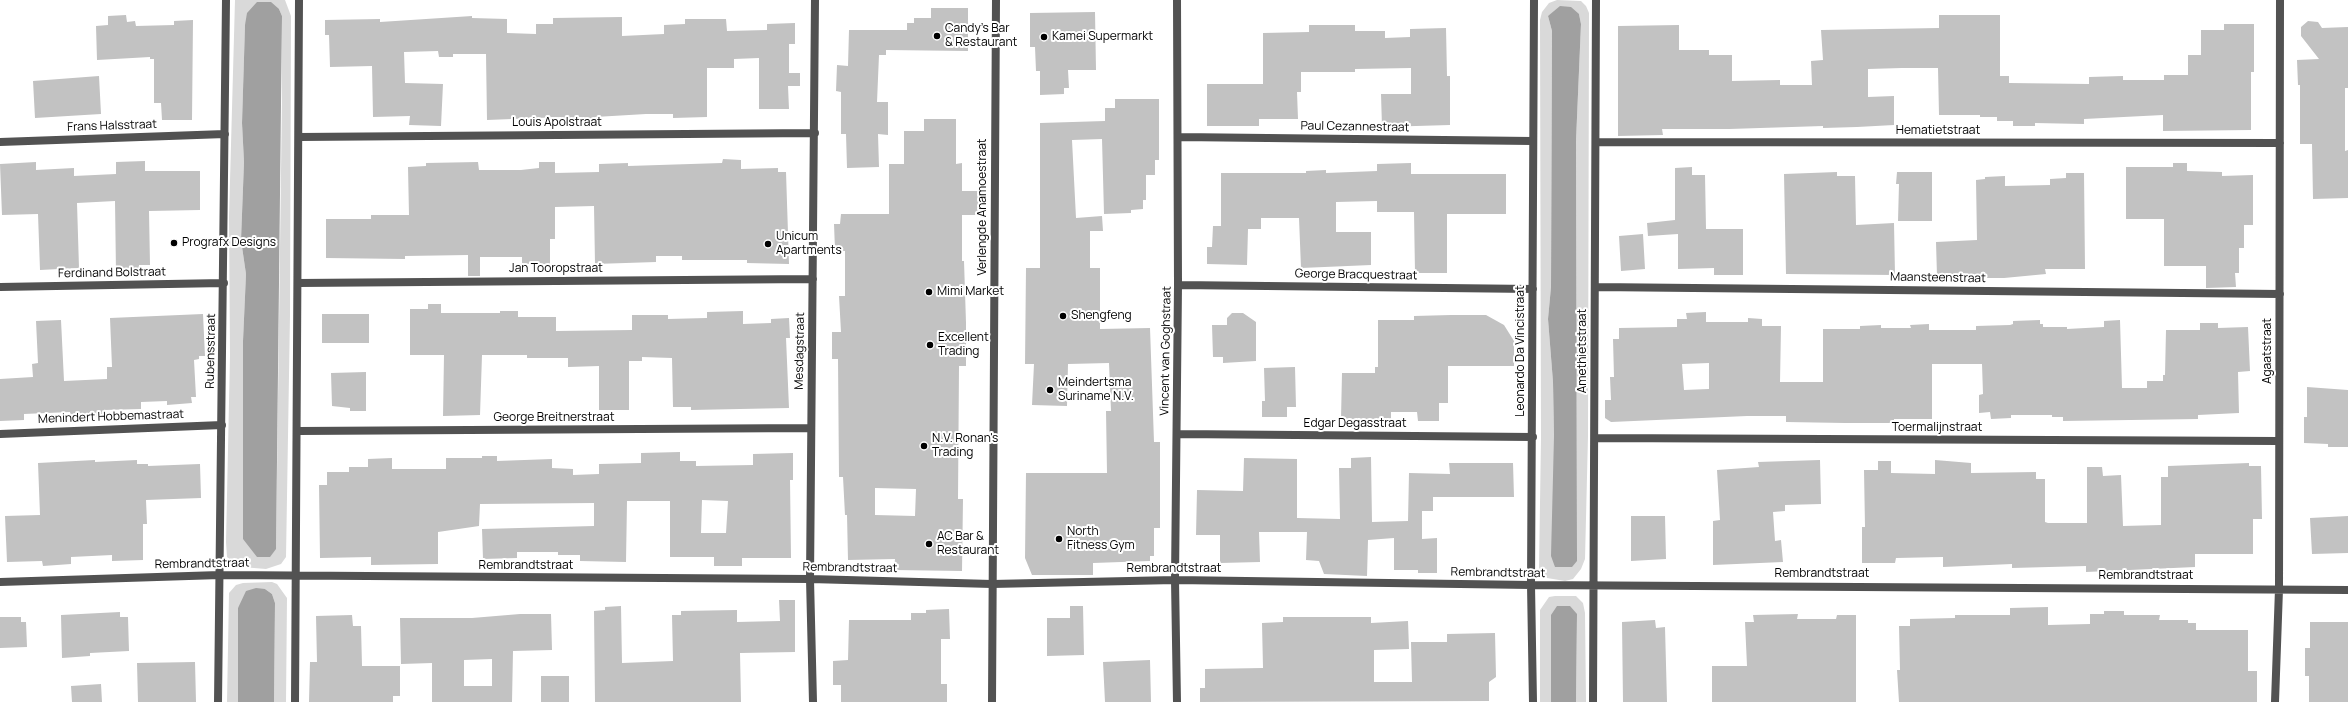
<!DOCTYPE html>
<html>
<head>
<meta charset="utf-8">
<style>
  body { margin:0 }
  canvas { display:block; background:#fff }
</style>
</head>
<body>
<canvas width="2348" height="702"></canvas>
<script>
const context = document.querySelector('canvas').getContext('2d');
context.lineJoin = 'round';
function paint(path, color) {
  context.fillStyle = color;
  context.fill(path, 'evenodd');
}
function poly(rows) {
  const path = new Path2D();
  for (const r of rows) {
    path.moveTo(r[0], r[1]);
    for (let i = 2; i < r.length; i += 2) path.lineTo(r[i], r[i + 1]);
  }
  return path;
}
function trace(path, color, width, dash) {
  context.strokeStyle = color;
  context.lineWidth = width;
  context.lineCap = dash ? 'butt' : 'round';
  context.setLineDash(dash || []);
  context.stroke(path);
}
function write(font, color, halo, rows, align = 'center') {
  context.font = font + ' Manrope,sans-serif';
  context.lineWidth = 4;
  context.setLineDash([]);
  context.textBaseline = 'middle';
  context.strokeStyle = halo;
  context.fillStyle = color;
  for (const [text, x, y, turn = 0] of rows) {
    context.save();
    context.translate(x, y);
    context.rotate((+turn || 0) * Math.PI / 180);
    context.textAlign = isNaN(turn) ? turn : align;
    if (halo) context.strokeText(text, 0, 0);
    context.fillText(text, 0, 0);
    context.restore();
  }
}
paint(poly([
  [235,0,285,0,291,16,290,315,286,557,281,564,266,569,242,567,234,563,227,557,226,542,230,356,229,217],
  [279,9,282,16,282,97,276,549,243,539,243,341,246,274,241,240,244,162,242,123,245,25],
  [1557,0,1581,1,1586,6,1589,13,1588,436,1585,559,1581,569,1573,579,1565,581,1547,578,1539,568,1541,438,1540,20,1542,12,1549,3],
  [1579,14,1581,24,1576,141,1577,561,1554,436,1553,382,1548,319,1551,287,1552,31,1548,16],
  [272,582,277,584,287,598,286,702,274,702,275,603,272,594,265,589,238,608,238,702,227,702,229,593,236,585,243,583],
  [1555,596,1576,596,1583,603,1585,613,1586,702,1576,702,1577,614,1552,615,1551,702,1540,702,1540,610,1549,597]
]), '#d9d9d9');
paint(poly([
  [257,2,271,2,279,9,282,16,276,549,270,557,257,557,243,539,243,341,246,274,241,240,244,162,242,123,245,25,247,13],
  [1560,6,1571,7,1579,14,1581,24,1576,141,1577,561,1572,567,1555,567,1551,556,1554,436,1553,382,1548,319,1551,287,1552,31,1548,16],
  [256,588,265,589,272,594,275,603,274,702,238,702,238,608,246,591],
  [1557,606,1570,606,1577,614,1576,702,1551,702,1551,615]
]), '#a0a0a0');
paint(poly([
  [931,8,968,8,968,51,886,50,886,55,879,55,877,102,888,102,888,135,878,134,879,167,847,168,846,134,841,134,841,92,836,91,837,65,848,66,849,30,907,30,907,23,914,23,914,18,931,18],
  [1095,12,1096,70,1068,70,1069,88,1064,88,1064,94,1040,95,1040,71,1036,71,1035,47,1030,47,1030,13],
  [126,15,127,22,135,21,136,26,174,25,174,21,193,20,192,120,162,120,161,103,154,103,154,59,150,59,150,57,97,60,96,26,108,25,108,16],
  [1939,15,2000,15,2000,76,2009,76,2009,83,2089,84,2089,77,2123,76,2123,80,2164,80,2164,75,2188,75,2188,55,2201,55,2201,30,2224,30,2224,24,2254,24,2254,72,2251,72,2251,130,2163,131,2163,115,2084,119,2084,124,2035,123,2035,126,2013,126,2013,121,1997,121,1997,117,1980,117,1980,115,1939,115,1938,68,1902,68,1868,69,1868,97,1894,96,1894,125,1857,127,1823,128,1823,126,1729,129,1662,129,1663,135,1618,136,1618,26,1679,25,1679,50,1709,50,1709,55,1732,55,1732,81,1780,80,1780,85,1812,85,1811,61,1823,60,1821,30,1939,28],
  [472,16,472,18,507,19,507,33,536,34,536,24,553,24,553,18,622,17,622,36,664,34,664,25,685,24,685,19,726,19,727,31,767,30,767,24,795,23,795,44,789,44,789,73,800,73,800,86,788,86,789,109,759,109,759,58,734,59,734,68,707,68,707,117,673,118,673,114,646,114,595,117,595,119,561,120,561,117,487,120,486,54,453,54,453,57,439,57,438,51,404,52,405,83,443,84,441,126,409,125,410,116,373,117,372,66,330,67,329,35,325,35,325,20,380,19,380,22],
  [2308,21,2318,22,2322,28,2348,27,2348,88,2345,88,2345,151,2348,150,2348,198,2313,199,2312,144,2300,144,2300,85,2298,85,2297,60,2319,59,2301,36,2301,27],
  [1309,25,1355,25,1355,31,1385,31,1385,38,1410,37,1410,29,1446,28,1447,76,1450,76,1450,125,1382,127,1381,94,1411,94,1411,68,1355,69,1355,72,1301,72,1301,92,1297,92,1298,119,1259,119,1259,126,1207,126,1207,84,1263,84,1263,33,1309,32],
  [99,76,101,114,35,118,33,81],
  [1115,99,1159,99,1159,160,1155,160,1155,175,1146,175,1146,200,1143,200,1143,209,1131,210,1131,213,1104,214,1102,139,1072,140,1076,218,1102,216,1103,231,1090,231,1090,268,1100,268,1100,329,1150,328,1154,442,1160,442,1160,528,1154,528,1154,556,1150,556,1150,561,1093,563,1093,575,1032,575,1025,558,1026,473,1107,473,1106,411,1111,411,1109,363,1068,364,1067,406,1032,405,1034,364,1025,364,1026,268,1040,268,1040,123,1105,121,1105,108,1115,108],
  [924,119,956,119,956,164,962,163,962,191,984,191,984,215,962,215,962,261,964,261,966,323,966,366,959,366,958,499,963,499,962,571,894,570,895,559,848,560,847,515,845,515,843,477,839,477,838,359,832,359,832,332,841,332,839,296,845,296,845,251,835,250,834,224,840,224,841,214,889,214,889,164,904,164,904,131,924,131],
  [875,488,916,489,915,516,875,515],
  [723,159,741,160,741,169,778,168,778,172,786,172,789,264,747,263,747,260,682,260,682,256,656,256,656,262,595,264,594,206,555,207,555,239,550,239,550,264,522,264,522,257,480,257,480,276,468,276,468,255,405,256,405,259,326,258,326,219,371,219,371,215,409,215,408,167,426,166,426,163,478,162,479,170,521,170,539,168,539,162,555,162,555,173,599,172,599,164,628,163,628,166,722,163],
  [145,161,145,171,200,171,200,210,149,211,150,265,139,265,139,273,116,273,115,201,77,203,79,268,40,270,38,214,2,215,0,164,36,162,36,170,74,168,74,176,116,174,116,162],
  [1411,163,1411,174,1506,174,1506,214,1447,214,1447,273,1415,273,1414,212,1377,212,1377,201,1336,202,1336,232,1371,232,1371,265,1301,268,1299,218,1261,218,1261,229,1248,229,1247,265,1207,264,1207,247,1212,247,1213,226,1221,226,1221,173,1306,173,1306,171,1326,170,1326,173,1377,171,1377,164],
  [2173,163,2187,163,2187,171,2222,172,2222,176,2253,175,2253,225,2244,225,2244,248,2239,248,2239,273,2235,273,2236,287,2206,288,2206,266,2164,266,2164,219,2126,219,2126,167,2173,167],
  [1692,167,1692,175,1705,175,1706,229,1743,229,1743,275,1714,275,1714,268,1678,269,1678,234,1648,236,1647,223,1675,220,1675,168],
  [1837,172,1837,176,1855,176,1856,225,1894,223,1895,275,1786,274,1784,174],
  [1897,172,1932,172,1932,221,1898,221,1899,184,1896,184],
  [2066,173,2084,173,2085,269,2045,269,2046,274,2004,278,1972,278,1972,274,1937,276,1936,242,1977,240,1976,180,1985,179,1985,177,2005,176,2005,186,2050,185,2050,179,2066,178],
  [1643,234,1645,269,1621,271,1619,236],
  [428,304,441,304,441,313,500,313,500,311,518,311,518,317,556,317,556,331,632,330,632,315,668,315,668,319,707,318,707,312,743,311,743,324,771,323,771,319,789,318,790,338,786,338,789,408,691,410,691,407,673,407,672,358,642,357,642,361,629,361,629,410,599,410,599,366,568,367,568,358,527,358,527,355,482,355,480,415,443,416,444,355,410,355,410,309,428,309],
  [1706,312,1706,322,1748,322,1748,318,1762,319,1762,326,1781,326,1780,382,1823,382,1823,329,1860,329,1860,326,1881,325,1881,328,1911,328,1910,325,1929,324,1929,330,1976,330,1976,326,2010,325,2013,324,2013,321,2040,320,2040,324,2043,324,2043,327,2067,327,2067,329,2104,327,2104,321,2120,320,2122,388,2147,388,2147,381,2163,381,2163,375,2165,375,2166,330,2200,330,2200,323,2218,323,2218,328,2248,327,2250,371,2238,372,2239,413,2198,415,2198,419,2063,421,2063,417,2052,417,2052,415,2011,415,2011,418,1991,419,1990,412,1979,413,1979,395,1983,394,1982,364,1932,364,1932,419,1894,419,1894,423,1845,423,1786,422,1786,416,1747,416,1611,422,1605,418,1605,400,1611,400,1610,377,1614,377,1613,339,1619,339,1619,328,1677,327,1677,319,1687,319,1686,313],
  [1709,363,1709,389,1684,390,1682,364],
  [1232,313,1243,313,1256,322,1256,361,1223,363,1223,357,1213,357,1212,325,1227,325,1227,318],
  [203,314,205,356,199,356,199,359,194,360,196,397,191,397,192,403,167,405,167,401,141,402,141,409,104,410,105,416,71,418,70,412,24,414,24,420,0,421,0,379,33,377,32,364,38,363,36,321,61,320,64,381,107,379,107,367,112,367,110,318],
  [322,314,369,314,369,343,322,343],
  [1451,315,1486,315,1504,325,1514,341,1514,366,1448,366,1448,403,1439,403,1439,421,1418,421,1417,412,1391,412,1391,419,1341,419,1342,373,1375,373,1375,367,1378,367,1378,320,1414,320,1414,316],
  [1295,367,1296,407,1287,407,1287,417,1262,417,1262,401,1265,401,1264,368],
  [366,372,366,411,350,411,350,408,332,406,331,373],
  [2307,387,2348,390,2348,447,2328,447,2328,444,2304,443,2304,417,2307,417],
  [680,452,680,461,696,461,696,466,753,465,753,454,793,453,793,480,790,480,791,558,742,558,742,566,714,566,714,557,670,557,670,501,627,501,626,562,580,561,580,555,558,555,558,552,517,552,517,558,483,559,482,529,594,526,594,503,480,504,479,526,438,532,438,564,371,565,371,557,320,558,319,485,327,485,327,472,349,472,349,467,368,467,368,459,392,458,392,469,446,469,446,458,482,458,482,456,497,456,497,461,552,459,552,468,573,469,573,475,599,474,599,464,641,463,641,453],
  [702,500,728,501,726,533,701,533],
  [1371,457,1372,522,1408,521,1409,473,1450,474,1449,463,1513,463,1514,497,1433,497,1433,511,1422,511,1422,539,1437,538,1437,573,1418,573,1418,570,1394,570,1394,538,1368,540,1367,576,1324,574,1319,561,1306,560,1307,532,1259,532,1260,562,1220,563,1220,535,1196,535,1197,490,1243,491,1244,458,1297,459,1297,518,1340,519,1339,468,1351,468,1351,458],
  [95,460,95,462,137,460,137,464,148,464,148,466,200,464,201,498,146,500,147,524,143,524,143,560,112,561,112,555,71,557,71,564,43,566,42,561,7,562,5,516,40,515,38,463],
  [1820,460,1821,504,1785,505,1785,511,1773,512,1775,541,1781,540,1783,562,1713,565,1713,521,1720,520,1717,470,1759,467,1758,462],
  [1935,460,1971,463,1971,473,2036,472,2036,479,2045,479,2045,522,2048,523,2087,523,2087,467,2102,467,2103,476,2121,475,2123,526,2161,525,2161,477,2168,477,2168,466,2249,463,2249,466,2261,466,2262,519,2253,519,2253,554,2195,554,2195,567,2086,572,2086,566,2012,568,2012,564,1943,567,1943,557,1896,558,1895,563,1862,563,1862,527,1865,527,1864,470,1878,470,1878,461,1891,461,1891,473,1935,474],
  [1631,516,1665,516,1666,559,1631,561],
  [2348,516,2348,553,2312,554,2310,518],
  [779,600,795,600,795,652,740,653,741,702,595,702,594,611,605,610,605,607,621,606,622,663,673,661,672,615,681,615,681,611,737,610,737,622,780,621],
  [1070,606,1083,606,1084,655,1047,656,1047,618,1070,618],
  [2048,607,2048,625,2090,624,2090,614,2104,614,2104,611,2124,611,2124,615,2160,615,2159,620,2188,620,2188,623,2196,623,2196,630,2248,630,2248,671,2257,671,2257,702,1899,702,1897,670,1900,670,1899,626,1910,626,1910,619,1955,618,1955,615,2010,615,2010,608],
  [949,609,950,639,941,639,941,684,947,684,947,702,841,702,841,685,833,685,833,661,848,660,849,620,911,620,911,613,926,613,926,610],
  [120,612,120,617,128,617,129,651,90,653,90,656,62,658,61,615],
  [520,614,551,614,552,650,513,651,512,702,432,702,432,663,401,664,400,618,472,618],
  [492,659,492,686,464,686,464,660],
  [1798,614,1797,619,1836,619,1837,615,1856,615,1856,702,1712,702,1712,666,1747,666,1745,622,1754,622,1753,615],
  [352,615,353,626,361,626,362,666,400,666,400,696,393,696,393,702,309,702,310,662,317,662,316,616],
  [0,617,21,617,21,622,26,622,27,647,0,648],
  [1283,617,1371,617,1371,623,1408,621,1409,649,1374,650,1374,682,1412,682,1411,642,1447,642,1447,634,1495,633,1496,677,1489,682,1489,701,1200,702,1200,688,1205,688,1205,669,1263,668,1262,623,1283,622],
  [1655,620,1656,628,1665,627,1667,702,1623,702,1622,622],
  [2310,622,2348,622,2348,702,2309,702,2309,676,2305,676,2305,648,2310,648],
  [1150,660,1151,702,1105,702,1103,662],
  [195,662,196,702,138,702,137,663],
  [541,676,569,676,569,702,541,702],
  [101,684,102,702,72,702,71,686]
]), '#c2c2c2');
trace(poly([
  [1177,0,1178,285,1175,580,1177,702],
  [299,137,815,133],
  [1179,137,1532,141],
  [0,142,225,134],
  [1597,142,2280,143],
  [298,283,813,279],
  [1178,285,1533,289],
  [0,287,224,283],
  [1596,287,2280,294],
  [298,431,811,428],
  [0,434,222,425],
  [1177,434,1533,437],
  [1595,438,2279,441],
  [0,582,220,575,810,579,992,584,1175,580,1531,585,2348,590],
  [218,702,226,0],
  [295,702,299,0],
  [813,702,810,579,815,0],
  [1533,702,1531,585,1534,0],
  [1593,702,1596,0],
  [2275,702,2279,589,2280,0]
]), '#525252', 8);
trace(poly([
  [992,702,996,0]
]), '#525252', 8);
for (const [x, y, r, color] of [
  [937,36,4,"#000"],
  [1044,37,4,"#000"],
  [174,243,4,"#000"],
  [768,244,4,"#000"],
  [929,292,4,"#000"],
  [1063,316,4,"#000"],
  [930,345,4,"#000"],
  [1050,390,4,"#000"],
  [924,446,4,"#000"],
  [1059,539,4,"#000"],
  [929,544,4,"#000"]
]) {
  const dot = new Path2D();
  dot.arc(x, y, r, 0, 2 * Math.PI);
  context.fillStyle = color;
  context.fill(dot);
  trace(dot, '#fff', 1.5);
}
write('12px', '#000', '#fff', [
  ["Candy’s Bar",945,29],
  ["& Restaurant",945,43],
  ["Kamei Supermarkt",1052,37],
  ["Unicum",776,237],
  ["Apartments",776,251],
  ["Prografx Designs",182,243],
  ["Mimi Market",937,292],
  ["Shengfeng",1071,316],
  ["Excellent",938,338],
  ["Trading",938,352],
  ["Meindertsma",1058,383],
  ["Suriname N.V.",1058,397],
  ["N.V. Ronan's",932,439],
  ["Trading",932,453],
  ["North",1067,532],
  ["Fitness Gym",1067,546],
  ["AC Bar &",937,537],
  ["Restaurant",937,551]
], 'left');
write('12px', '#000', '#fff', [
  ["Louis Apolstraat",557,123],
  ["Frans Halsstraat",112,126,-2],
  ["Paul Cezannestraat",1355,127,1],
  ["Hematietstraat",1938,131],
  ["Verlengde Anamoestraat",983,207,-90],
  ["Jan Tooropstraat",556,269],
  ["Ferdinand Bolstraat",112,273,-1],
  ["George Bracquestraat",1356,275,1],
  ["Maansteenstraat",1938,278,1],
  ["Rubensstraat",211,351,-89],
  ["Mesdagstraat",800,351,-89],
  ["Vincent van Goghstraat",1166,351,-89],
  ["Leonardo Da Vincistraat",1521,351,-90],
  ["Amethietstraat",1583,351,-90],
  ["Agaatstraat",2268,351,-90],
  ["Menindert Hobbemastraat",111,417,-2],
  ["George Breitnerstraat",554,418],
  ["Edgar Degasstraat",1355,424],
  ["Toermalijnstraat",1937,428],
  ["Rembrandtstraat",202,564,-1],
  ["Rembrandtstraat",526,566],
  ["Rembrandtstraat",850,568,1],
  ["Rembrandtstraat",1174,569],
  ["Rembrandtstraat",1498,573,1],
  ["Rembrandtstraat",1822,574],
  ["Rembrandtstraat",2146,576]
]);
</script>
</body>
</html>
